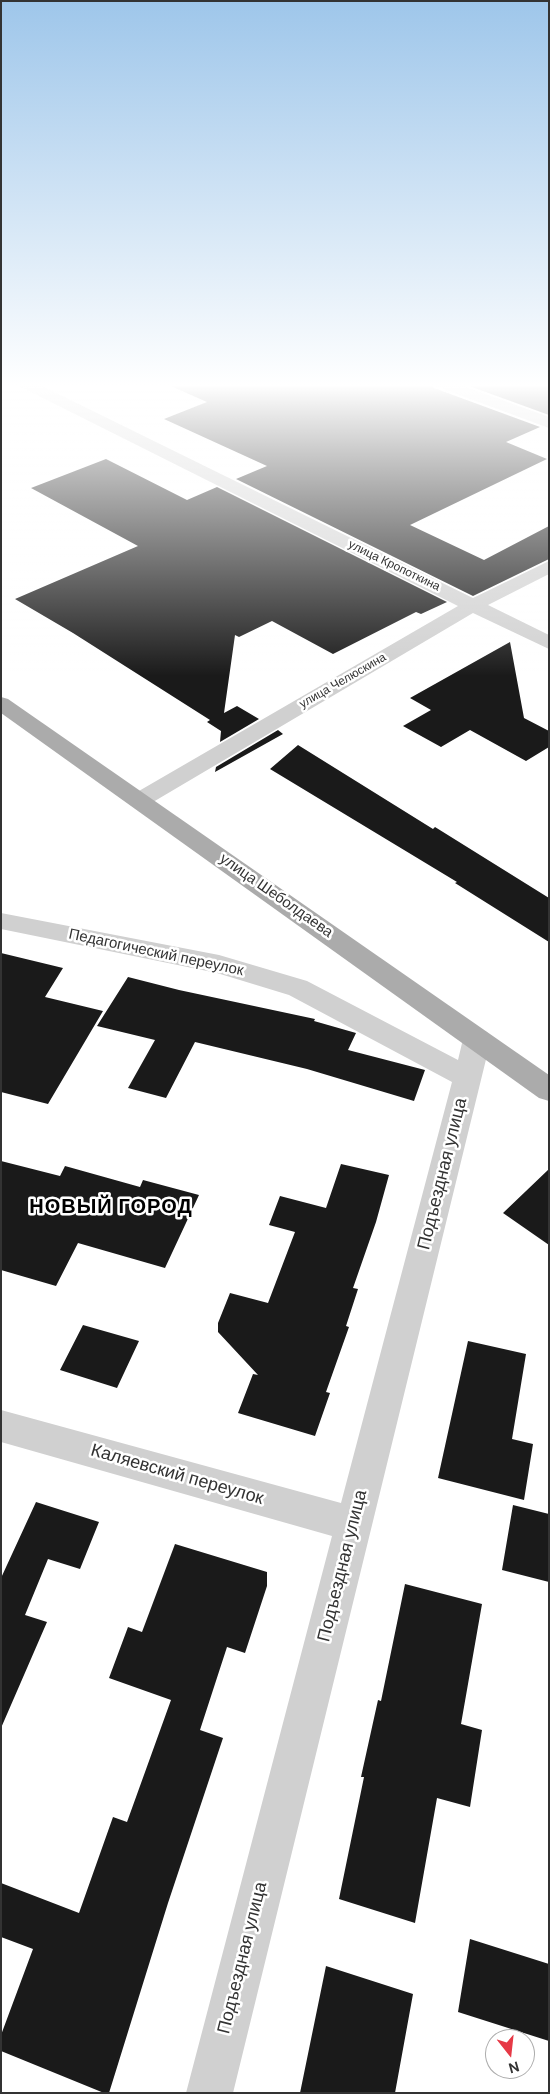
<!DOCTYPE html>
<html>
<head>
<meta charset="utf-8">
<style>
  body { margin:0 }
  #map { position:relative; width:550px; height:2094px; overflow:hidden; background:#fff; font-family:"DM Sans",sans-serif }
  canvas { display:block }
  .frame { position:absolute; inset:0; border:2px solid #333; pointer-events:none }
  .north { position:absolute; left:485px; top:2029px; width:50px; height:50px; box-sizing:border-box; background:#fff; border:1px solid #adadad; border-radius:50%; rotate:164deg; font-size:14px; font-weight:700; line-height:20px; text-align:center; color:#333 }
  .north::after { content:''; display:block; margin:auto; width:18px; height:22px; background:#e63946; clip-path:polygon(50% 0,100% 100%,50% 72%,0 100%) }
</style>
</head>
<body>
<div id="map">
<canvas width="550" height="2094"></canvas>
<div class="frame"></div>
<div class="north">N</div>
</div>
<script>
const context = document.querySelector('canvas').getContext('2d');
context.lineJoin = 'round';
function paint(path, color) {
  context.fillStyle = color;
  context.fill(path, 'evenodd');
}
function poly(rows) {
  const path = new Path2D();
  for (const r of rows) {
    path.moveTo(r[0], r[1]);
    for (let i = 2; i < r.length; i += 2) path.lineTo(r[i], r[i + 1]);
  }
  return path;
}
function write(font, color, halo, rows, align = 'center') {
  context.font = font + ' "DM Sans",sans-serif';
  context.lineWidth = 5;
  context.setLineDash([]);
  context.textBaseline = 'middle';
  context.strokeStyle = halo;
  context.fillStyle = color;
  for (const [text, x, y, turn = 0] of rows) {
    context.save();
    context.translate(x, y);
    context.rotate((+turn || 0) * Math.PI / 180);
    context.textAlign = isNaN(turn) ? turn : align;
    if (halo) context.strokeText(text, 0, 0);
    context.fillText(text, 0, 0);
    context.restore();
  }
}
paint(poly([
  [164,383,431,383,434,388,540,427,506,442,547,459,410,525,484,560,549,526,549,559,473,596,236,479,267,466,164,419,207,402],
  [461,383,549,383,549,415],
  [106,459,187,500,217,487,447,602,421,614,416,612,333,654,272,621,239,637,235,635,224,713,237,706,259,719,220,742,221,731,207,722,210,720,73,633,15,599,138,546,31,488],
  [510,642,524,718,549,731,549,747,526,761,470,730,441,747,403,726,431,710,410,698],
  [278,730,283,734,215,772,216,767],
  [298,745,433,829,435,827,549,898,549,942,455,883,457,882,270,769],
  [1,953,63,968,45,997,103,1011,48,1104,1,1092],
  [128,977,179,990,315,1019,314,1021,356,1033,348,1050,425,1070,414,1101,307,1069,195,1042,166,1098,128,1088,155,1040,97,1026],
  [1,1161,60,1176,65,1166,140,1187,143,1180,199,1195,165,1268,78,1243,56,1286,1,1270],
  [341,1164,389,1175,376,1222,353,1288,358,1289,346,1326,349,1327,326,1392,330,1393,315,1436,238,1413,253,1374,258,1375,218,1332,218,1323,230,1293,268,1303,295,1232,269,1225,280,1196,326,1208],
  [549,1169,549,1245,503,1213],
  [83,1325,139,1341,117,1388,60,1370],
  [468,1341,526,1354,512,1439,533,1444,524,1500,438,1478],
  [36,1502,99,1522,80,1569,48,1559,25,1615,47,1622,1,1728,1,1578],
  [513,1505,549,1514,549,1582,502,1570],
  [175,1544,267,1572,267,1586,245,1653,227,1647,200,1730,223,1738,168,1903,109,2093,104,2093,1,2051,1,2035,33,1949,1,1937,1,1883,79,1913,113,1817,127,1822,171,1700,109,1678,128,1627,142,1632],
  [405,1584,482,1604,461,1724,482,1730,470,1807,437,1798,415,1923,339,1899,364,1777,361,1777,378,1700,381,1701],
  [470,1939,549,1964,549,2041,458,2012],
  [326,1966,413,1994,395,2093,300,2093]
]), '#1a1a1a');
paint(poly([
  [17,383,36,383,473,598,549,561,549,574,488,605,549,635,549,649,473,613,148,805,140,807,132,805,129,800,132,795,458,606,19,386,17,383],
  [433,383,455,383,549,417,549,428,435,386,433,383],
  [1,913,219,955,307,981,458,1060,463,1039,467,1032,477,1029,487,1032,491,1039,233,2093,186,2093,332,1536,1,1442,1,1410,341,1503,452,1082,289,995,217,973,1,929,1,913]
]), '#d0d0d0');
paint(poly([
  [1,697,8,699,549,1075,549,1101,539,1098,1,713,1,697]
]), '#ababab');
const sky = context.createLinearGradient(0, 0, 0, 676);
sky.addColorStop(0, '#9ec6ea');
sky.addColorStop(0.57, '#fff');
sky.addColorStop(1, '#ffffff00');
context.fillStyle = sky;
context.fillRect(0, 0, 550, 676);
write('12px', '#333', '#fff', [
  ["улица Кропоткина",394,566,26],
  ["улица Челюскина",343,681,-30]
]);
write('15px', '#333', '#fff', [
  ["улица Шеболдаева",276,896,35],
  ["Педагогический переулок",156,953,12]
]);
write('18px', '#333', '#fff', [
  ["Подъездная улица",443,1174,-76],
  ["Каляевский переулок",177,1475,16],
  ["Подъездная улица",343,1566,-76],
  ["Подъездная улица",243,1958,-76]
]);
context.letterSpacing = '1px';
write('bold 20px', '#000', '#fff', [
  ["НОВЫЙ ГОРОД",111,1208]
]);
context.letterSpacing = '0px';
</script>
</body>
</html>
